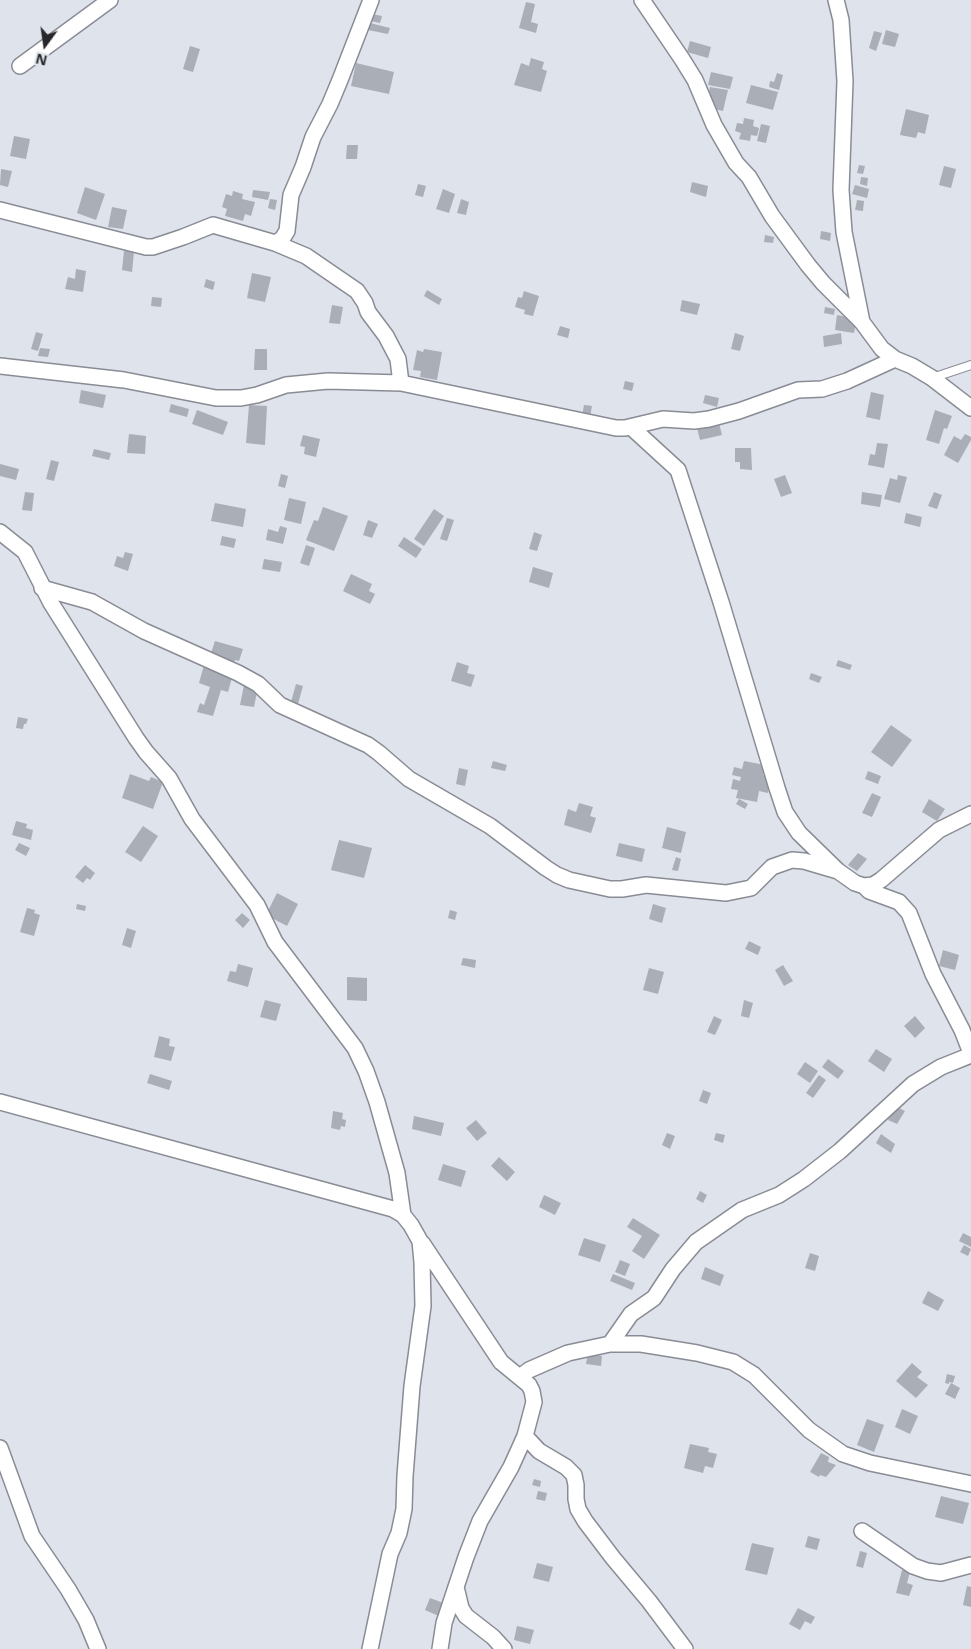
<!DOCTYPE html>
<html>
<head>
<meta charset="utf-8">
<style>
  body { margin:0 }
  #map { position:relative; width:971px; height:1649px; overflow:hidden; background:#dfe3ec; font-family:"Open Sans",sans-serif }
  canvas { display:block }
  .north { position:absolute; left:20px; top:20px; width:50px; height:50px; -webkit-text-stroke:4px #dfe3ec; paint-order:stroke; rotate:194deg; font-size:14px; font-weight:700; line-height:20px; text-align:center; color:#26272a }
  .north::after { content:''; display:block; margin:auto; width:18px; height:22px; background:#26272a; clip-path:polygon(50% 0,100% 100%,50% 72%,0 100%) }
</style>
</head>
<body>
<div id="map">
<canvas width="971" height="1649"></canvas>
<div class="north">N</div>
</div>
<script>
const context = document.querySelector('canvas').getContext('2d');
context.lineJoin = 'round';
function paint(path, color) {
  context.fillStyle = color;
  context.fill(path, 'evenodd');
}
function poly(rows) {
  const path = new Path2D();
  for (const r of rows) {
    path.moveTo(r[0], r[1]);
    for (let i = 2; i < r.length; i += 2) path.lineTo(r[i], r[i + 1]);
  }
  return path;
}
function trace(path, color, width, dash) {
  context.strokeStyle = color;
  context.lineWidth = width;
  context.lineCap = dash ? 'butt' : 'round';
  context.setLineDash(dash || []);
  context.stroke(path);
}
paint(poly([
  [526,2,535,4,531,22,538,24,536,33,519,28],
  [372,14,382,16,380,23,370,21],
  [370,23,390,28,388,34,368,30],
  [886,30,899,34,895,47,882,44],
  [874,31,882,33,876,51,869,48],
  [690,41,711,47,708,58,687,52],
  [190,46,200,49,193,72,183,69],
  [531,58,544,62,542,69,547,71,541,92,514,85,521,63,529,66],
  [356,63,394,72,389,94,351,86],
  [711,72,733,77,730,89,708,85],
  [777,73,783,75,779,90,769,87,770,81,774,82],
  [751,85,778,92,773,110,746,103],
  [710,87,728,90,723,111,706,107],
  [906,109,929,115,925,134,918,132,916,138,900,135],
  [744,118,754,120,753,126,759,128,757,136,751,135,750,141,739,139,741,133,735,131,737,123,743,124],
  [761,124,770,126,766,143,757,141],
  [14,136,30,139,26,159,10,156],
  [347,145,358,145,357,159,346,159],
  [859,165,865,166,863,174,857,173],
  [944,166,956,169,951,188,939,185],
  [1,169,12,171,8,187,0,185],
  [861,177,868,178,867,186,860,184],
  [692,182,708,186,706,197,690,192],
  [418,184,426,186,423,197,415,195],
  [855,185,869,189,867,198,852,194],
  [85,187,105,194,96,220,77,213],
  [443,189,455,194,449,213,436,209],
  [253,190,270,192,268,200,252,197],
  [233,191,243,194,242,199,255,202,251,216,245,214,243,221,225,216,227,209,222,207,226,194,232,196],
  [270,199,277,200,275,210,268,208],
  [461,199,469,202,466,215,457,213],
  [857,200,864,201,863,211,855,210],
  [112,207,127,210,123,229,108,227],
  [821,231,831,233,830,241,820,239],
  [765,235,774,237,773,243,764,242],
  [124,251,134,252,132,272,122,270],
  [76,269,86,271,83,292,65,289,68,277,75,279],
  [252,273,271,277,265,302,247,298],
  [206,279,215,282,213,290,204,287],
  [427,290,442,299,439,305,424,296],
  [524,291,539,296,533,316,524,314,525,310,515,307,518,297,522,298],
  [152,297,162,298,161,307,151,306],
  [682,300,700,304,697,315,680,311],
  [332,305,343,307,340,324,329,323],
  [825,307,835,309,834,315,824,313],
  [837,315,857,319,854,333,835,330],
  [560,326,570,329,568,338,557,335],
  [36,332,43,334,38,351,31,349],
  [735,333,744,336,740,351,731,349],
  [841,333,842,344,824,347,823,336],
  [40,348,50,349,48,357,38,356],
  [255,349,267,349,267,370,254,370],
  [424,349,442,352,437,380,420,377,421,371,413,370,417,350,423,352],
  [625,381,634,383,632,391,623,389],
  [81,390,106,395,103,408,79,403],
  [871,392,884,395,880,420,866,417],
  [705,395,719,398,717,407,703,403],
  [171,404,189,409,187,417,169,412],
  [249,405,267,406,265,445,246,443],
  [584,405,592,406,590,417,582,416],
  [197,410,228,422,223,435,192,424],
  [935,410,952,416,947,429,944,428,939,444,926,440],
  [719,423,722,435,700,440,697,428],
  [129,434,146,436,145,454,127,453],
  [965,434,971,437,971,440,958,463,944,455,954,436,961,440],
  [303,435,320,439,316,457,304,454,305,447,300,446],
  [877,443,888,444,884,468,868,465,870,454,875,455],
  [735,448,751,448,752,470,740,469,740,462,735,462],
  [94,449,111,453,109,460,92,456],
  [51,460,59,462,54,481,46,479],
  [0,464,19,469,16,480,0,476],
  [281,474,288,476,285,488,278,486],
  [785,475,792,493,781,497,774,479],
  [898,475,907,477,900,503,884,499,890,478,897,480],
  [25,492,34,493,32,511,22,510],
  [862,492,882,495,880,507,861,504],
  [934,492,942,495,937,509,928,506],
  [289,498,306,502,301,524,284,520],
  [215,503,246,509,243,527,211,521],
  [323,507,348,516,334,551,306,540,314,520,318,521],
  [434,509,444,516,424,546,414,539],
  [906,513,922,517,920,527,904,523],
  [447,518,454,520,447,541,440,539],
  [368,520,378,524,372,538,363,535],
  [280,526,287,528,283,544,266,540,268,529,278,532],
  [534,532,542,535,537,551,529,549],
  [222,536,236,539,234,548,220,545],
  [404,537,422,549,416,558,398,546],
  [306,545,315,548,309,566,300,563],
  [125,552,133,554,128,571,114,566,117,556,123,558],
  [264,559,282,562,280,572,262,569],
  [533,567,553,573,549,588,529,582],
  [351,574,372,584,369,591,375,594,370,604,343,591],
  [215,641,243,649,239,661,235,660,233,666,217,662,219,655,211,653],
  [838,660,852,665,850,670,836,666],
  [457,662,469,666,467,673,475,675,471,687,451,681],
  [204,665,233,674,228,692,221,690,213,716,197,712,200,703,204,705,210,687,199,683],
  [811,673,822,677,819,683,809,679],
  [296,684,303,686,298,704,291,702],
  [244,685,258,687,254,707,240,705],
  [18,717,28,719,26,724,24,724,23,729,16,728],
  [891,725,912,740,892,767,871,752],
  [493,761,507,765,505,771,491,768],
  [744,761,765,765,763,775,771,777,768,793,759,791,757,802,736,798,738,790,731,789,733,779,740,781,741,777,732,775,734,767,742,769],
  [459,768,468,770,465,786,456,784],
  [868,771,881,776,878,784,865,779],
  [130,774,149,781,151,777,163,782,153,809,122,798],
  [872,793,881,797,872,817,862,813],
  [739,799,748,804,745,809,736,804],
  [929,799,945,809,937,821,922,812],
  [579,803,593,807,590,816,596,818,591,833,564,825,568,809,576,812],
  [16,821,27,824,26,828,33,830,31,840,12,835],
  [143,826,158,836,141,862,125,852],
  [667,827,686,832,681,853,662,848],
  [339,840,372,848,364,878,331,870],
  [19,843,30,848,26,856,15,850],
  [619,843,645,849,642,862,616,856],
  [858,853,867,859,857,871,848,865],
  [676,857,681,859,678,871,672,870],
  [85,865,95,873,90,880,87,878,83,883,75,877],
  [277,893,298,904,287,926,266,915],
  [77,904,86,906,85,911,76,909],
  [653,904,666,908,662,923,649,919],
  [27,908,35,910,34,913,40,915,34,936,20,932],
  [450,910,457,912,455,920,448,918],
  [242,913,250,920,243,928,235,920],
  [127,928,136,931,131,948,122,945],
  [749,941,761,947,758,955,745,949],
  [943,950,959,955,955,970,939,966],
  [463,958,476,960,475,968,461,965],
  [238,964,253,968,248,987,227,981,230,971,236,972],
  [783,965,793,981,784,986,775,970],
  [649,968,664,972,658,994,643,990],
  [347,977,367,978,367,1001,347,1000],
  [265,1000,281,1004,276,1021,260,1017],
  [744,1000,753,1003,749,1018,741,1016],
  [714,1016,722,1020,715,1035,707,1032],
  [915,1016,925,1028,915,1038,904,1026],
  [159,1036,170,1039,169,1046,175,1047,171,1061,154,1057],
  [876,1049,892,1059,884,1072,868,1061],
  [828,1059,844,1071,838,1079,822,1067],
  [805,1062,818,1071,810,1083,797,1074],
  [150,1074,172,1081,169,1090,147,1083],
  [819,1075,826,1080,813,1098,806,1093],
  [703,1090,711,1093,707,1104,699,1101],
  [895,1106,905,1111,897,1124,888,1120],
  [333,1111,343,1113,342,1119,346,1120,345,1127,341,1126,340,1130,331,1128],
  [414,1116,444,1123,441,1136,412,1129],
  [476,1120,487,1133,477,1141,466,1128],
  [667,1133,675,1136,670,1149,662,1145],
  [716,1133,725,1135,723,1143,714,1140],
  [881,1134,895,1144,891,1153,876,1143],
  [499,1157,515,1172,507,1181,491,1166],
  [443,1164,466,1171,461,1187,438,1180],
  [700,1191,707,1195,703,1203,696,1199],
  [544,1195,561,1203,555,1215,539,1207],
  [633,1218,660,1235,644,1259,632,1251,642,1236,627,1227],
  [963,1233,971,1237,971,1247,959,1241],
  [584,1238,606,1245,600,1262,578,1255],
  [964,1245,971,1249,968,1256,960,1252],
  [810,1253,819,1256,815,1271,805,1268],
  [620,1260,630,1264,625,1276,615,1272],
  [705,1267,724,1275,720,1286,701,1279],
  [613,1274,635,1283,632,1290,610,1281],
  [928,1291,944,1300,938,1311,922,1303],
  [588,1353,602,1356,601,1366,586,1364],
  [912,1363,922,1372,917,1377,928,1385,916,1398,896,1381],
  [947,1374,955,1376,953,1383,949,1382,949,1384,945,1383],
  [951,1383,960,1388,955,1399,945,1394],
  [902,1409,918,1416,910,1434,895,1427],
  [867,1419,884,1425,874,1452,857,1445],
  [690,1444,709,1448,708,1452,717,1454,713,1468,705,1466,703,1473,684,1468],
  [821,1453,829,1457,828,1462,836,1465,826,1477,820,1475,819,1477,810,1472],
  [534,1479,541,1481,540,1487,532,1485],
  [538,1491,547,1493,545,1501,536,1499],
  [941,1496,969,1503,963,1524,935,1517],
  [808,1536,820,1539,817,1550,805,1547],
  [752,1543,774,1548,767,1575,745,1570],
  [860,1551,867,1553,863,1568,856,1566],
  [537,1563,553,1567,549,1582,533,1578],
  [902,1570,910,1572,907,1583,913,1585,909,1596,896,1593],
  [967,1586,971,1587,971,1607,963,1605],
  [430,1598,446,1604,441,1617,425,1610],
  [798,1608,815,1617,811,1624,805,1621,800,1630,789,1624],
  [517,1626,534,1630,530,1644,514,1640]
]), '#aaaeb6');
const service = poly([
  [932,378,971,365]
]);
const minor = poly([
  [642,0,682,59,695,80,714,125,736,163,749,177,772,216,808,265,823,283,862,322,882,349,895,359,912,366,932,378,971,408],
  [836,0,841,20,845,81,841,190,844,232,862,322],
  [20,66,110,0],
  [0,210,146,247,153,247,183,237,213,225,275,243,282,239,287,231,291,195,303,167,313,137,330,104,340,80,371,0],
  [275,243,306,256,357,291,365,303,368,312,386,336,398,359,401,383],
  [0,366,124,380,216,398,241,398,257,395,286,385,328,381,401,383,616,428,625,428,663,419,694,421,709,419,739,411,798,390,822,389,847,381,895,359],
  [631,427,678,470,721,602,777,788,785,812,799,833,838,871,855,883,864,886,873,885,881,880,939,830,971,814],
  [0,532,25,552,51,603,136,738,146,752,169,778,192,819,257,905,275,942,355,1048,366,1071,377,1102,397,1173,403,1215],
  [42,588,92,602,144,631,238,673,258,684,280,705,368,745,379,753,409,779,490,826,546,868,557,875,569,880,610,889,622,889,646,885,726,893,751,888,772,867,792,860,804,861,838,871],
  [864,886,869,891,899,902,909,913,933,974,962,1030,971,1053],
  [0,1102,393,1209,403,1215,411,1225,420,1241,422,1262,423,1306,412,1386,405,1476,404,1509,399,1533,390,1554,370,1649],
  [422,1243,501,1362,529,1385,532,1391,534,1402,525,1436,511,1467,480,1521,466,1557,444,1623,440,1649],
  [610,1344,641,1344,697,1353,733,1362,754,1375,809,1430,843,1454,870,1463,971,1484],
  [520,1377,529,1370,568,1353,610,1344,631,1314,654,1298,673,1269,696,1242,742,1210,779,1195,804,1179,840,1151,913,1084,941,1067,971,1055],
  [525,1436,539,1451,566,1467,574,1475,576,1485,576,1499,578,1509,585,1521,613,1558,649,1601,685,1649],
  [0,1448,32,1536,68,1589,86,1620,98,1649],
  [862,1531,913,1566,927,1571,941,1573,971,1565],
  [456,1587,461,1608,466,1616,493,1637,504,1649]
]);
trace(service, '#898c94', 10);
trace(minor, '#898c94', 18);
trace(service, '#fff', 8);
trace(minor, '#fff', 15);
</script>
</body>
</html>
